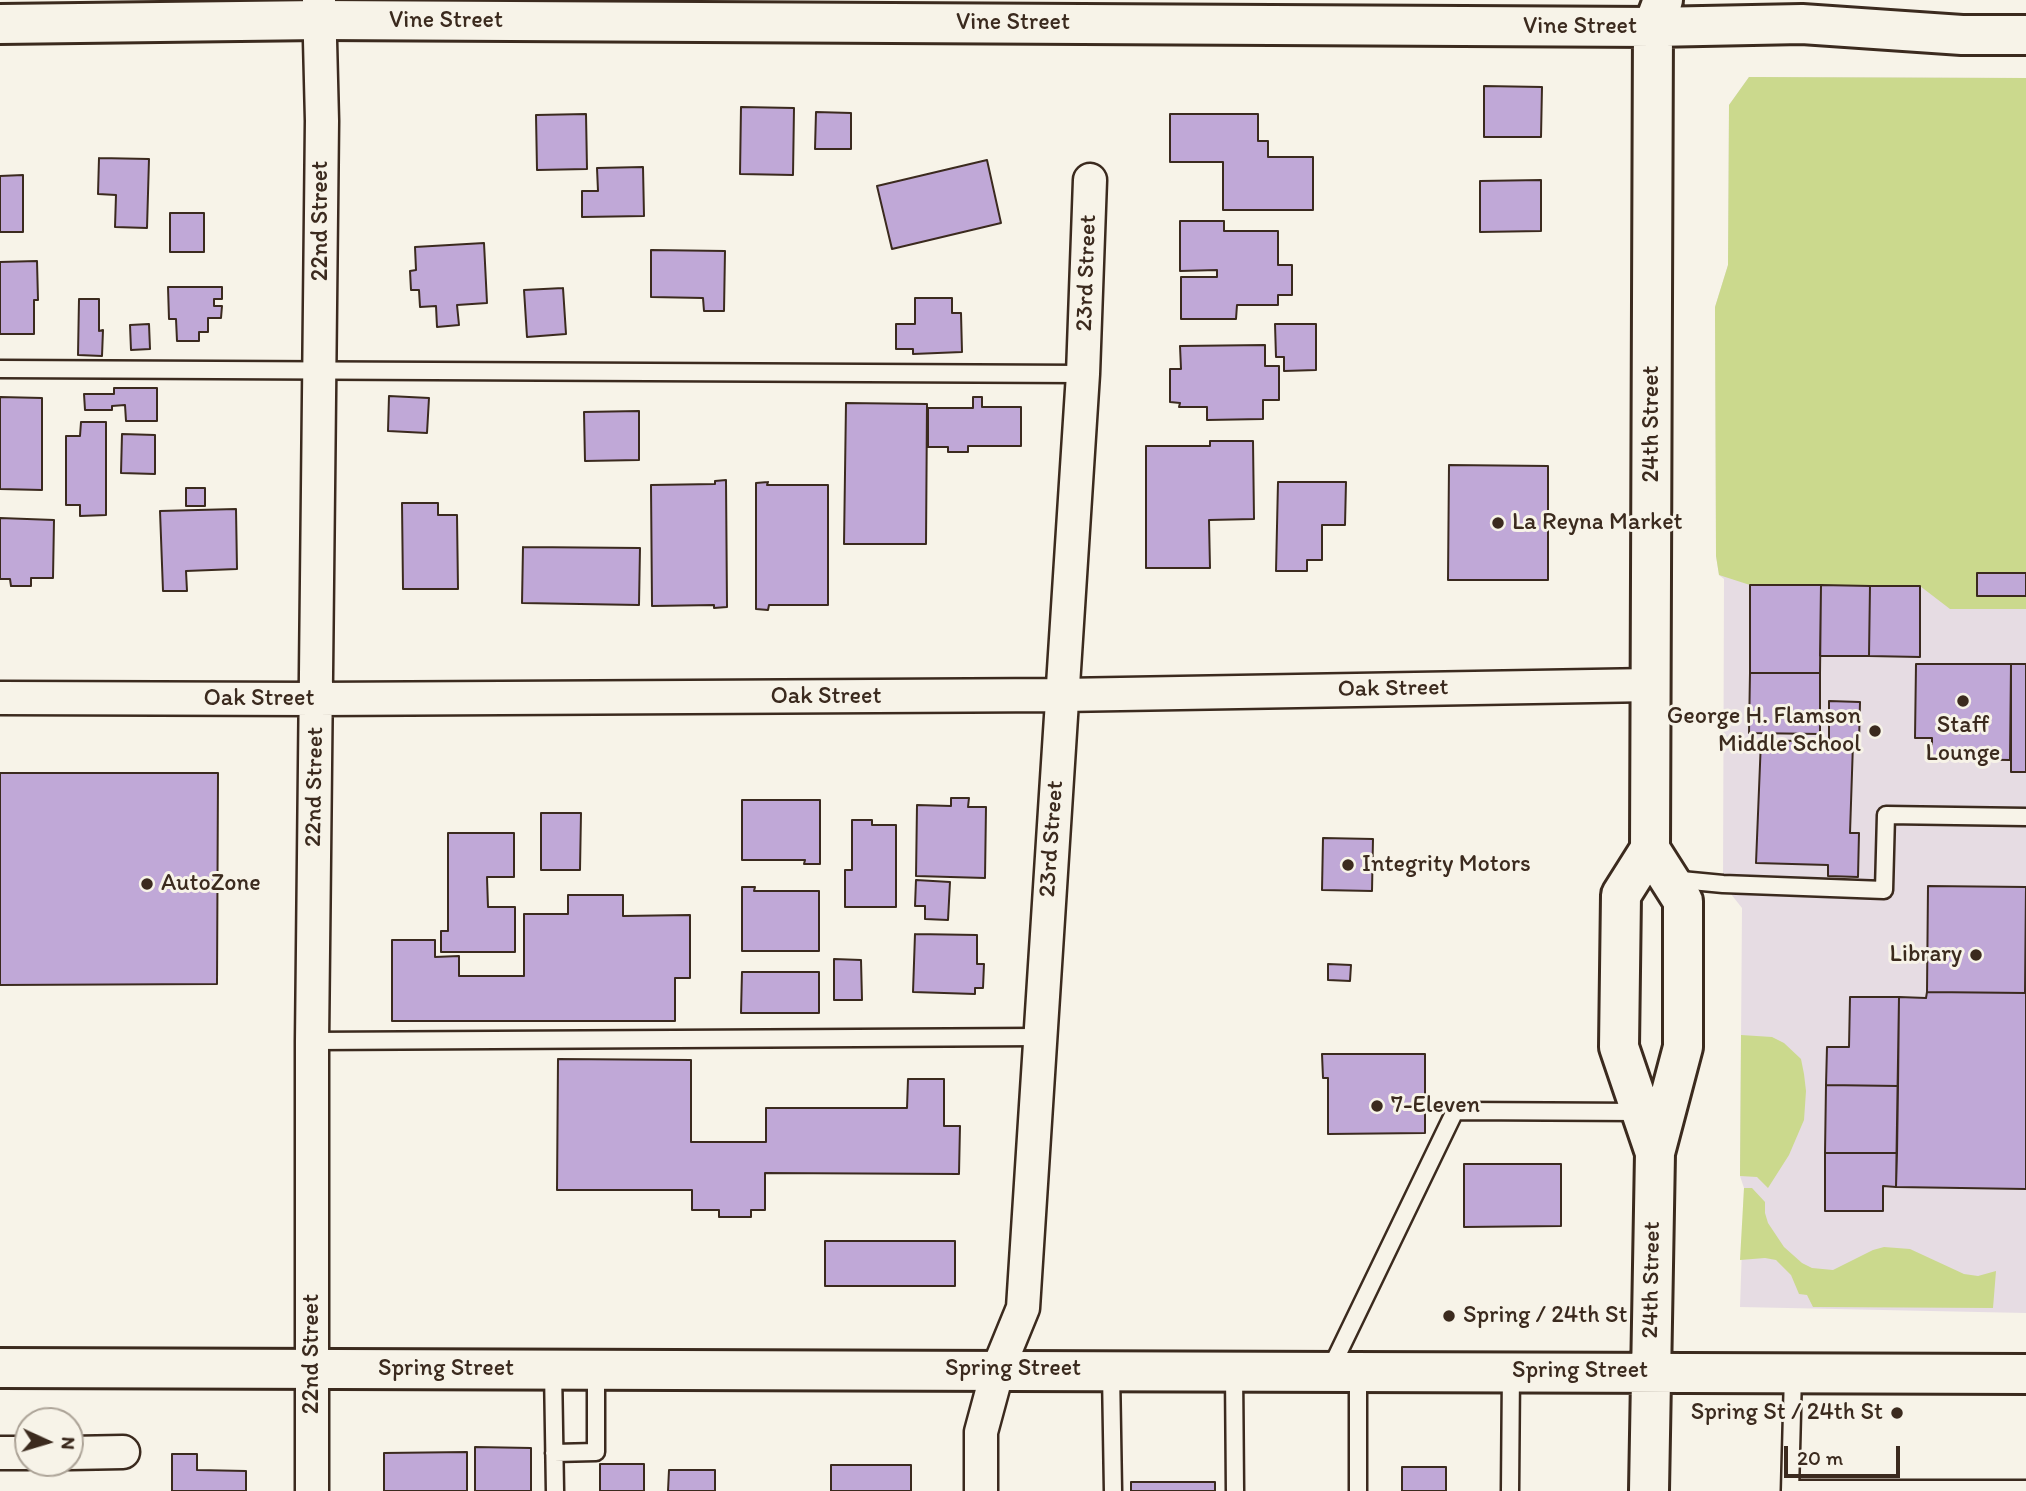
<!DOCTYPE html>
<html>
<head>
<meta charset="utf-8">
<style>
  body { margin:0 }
  #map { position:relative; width:2026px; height:1491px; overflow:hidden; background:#f7f3e8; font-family:Itim,sans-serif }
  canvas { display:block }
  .north { position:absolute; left:14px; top:1407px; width:70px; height:70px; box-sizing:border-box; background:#f7f3e8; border:2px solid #aca397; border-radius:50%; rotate:94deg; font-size:19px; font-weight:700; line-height:28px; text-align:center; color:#3b2a1e }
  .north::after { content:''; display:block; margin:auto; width:24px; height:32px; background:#3b2a1e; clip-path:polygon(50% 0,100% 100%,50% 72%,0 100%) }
  .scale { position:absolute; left:1784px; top:1446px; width:116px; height:32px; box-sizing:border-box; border:4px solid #3b2a1e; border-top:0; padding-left:9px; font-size:21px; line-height:24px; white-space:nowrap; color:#3b2a1e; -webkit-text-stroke:5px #f7f3e8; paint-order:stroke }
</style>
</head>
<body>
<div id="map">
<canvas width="2026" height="1491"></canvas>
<div class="north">N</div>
<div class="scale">20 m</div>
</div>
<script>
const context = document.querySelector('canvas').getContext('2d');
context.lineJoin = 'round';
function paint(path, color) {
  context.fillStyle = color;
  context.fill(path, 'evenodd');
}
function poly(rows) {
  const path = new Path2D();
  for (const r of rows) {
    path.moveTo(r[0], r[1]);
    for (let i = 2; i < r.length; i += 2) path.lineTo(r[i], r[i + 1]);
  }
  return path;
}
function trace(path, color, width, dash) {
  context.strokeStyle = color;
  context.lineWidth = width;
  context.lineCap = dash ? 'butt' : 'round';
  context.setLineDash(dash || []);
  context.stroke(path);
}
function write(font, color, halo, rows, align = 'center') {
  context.font = font + ' Itim,sans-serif';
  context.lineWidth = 6;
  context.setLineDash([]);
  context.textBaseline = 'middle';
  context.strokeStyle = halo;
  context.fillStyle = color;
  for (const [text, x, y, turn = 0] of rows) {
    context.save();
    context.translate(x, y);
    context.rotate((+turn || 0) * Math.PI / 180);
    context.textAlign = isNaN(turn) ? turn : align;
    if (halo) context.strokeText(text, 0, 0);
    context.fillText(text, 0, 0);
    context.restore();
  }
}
paint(poly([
  [1749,77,2026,78,2026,1313,1740,1307,1744,1188,1740,1176,1742,908,1723,884,1724,579,1719,575,1716,556,1715,307,1728,265,1729,105]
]), '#e6dce3');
paint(poly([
  [1749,77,2026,78,2026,609,1950,609,1920,586,1750,585,1719,575,1716,556,1715,307,1728,265,1729,105],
  [1741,1035,1772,1037,1784,1043,1801,1059,1804,1074,1806,1091,1804,1120,1789,1155,1768,1188,1757,1177,1740,1176],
  [1744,1188,1752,1188,1765,1202,1765,1213,1768,1223,1784,1247,1802,1263,1812,1268,1833,1270,1873,1250,1884,1247,1910,1249,1964,1274,1978,1276,1996,1271,1993,1308,1813,1307,1807,1295,1799,1294,1791,1275,1776,1260,1765,1258,1740,1260]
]), '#cbd98d');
const building = poly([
  [1484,86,1542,87,1541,137,1484,137,1484,86],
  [741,107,794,108,793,175,740,174,741,107],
  [816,112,851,113,851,149,815,149,816,112],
  [586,114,587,169,537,170,536,115,586,114],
  [1170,114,1258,114,1258,141,1268,141,1268,157,1313,157,1313,210,1223,210,1223,162,1170,162,1170,114],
  [99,158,149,159,147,228,115,227,116,195,98,194,99,158],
  [987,160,1001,223,892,249,877,186,987,160],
  [643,167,644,216,582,217,582,191,598,191,597,168,643,167],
  [23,175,23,232,0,232,0,176,23,175],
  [1541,180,1541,231,1480,232,1480,181,1541,180],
  [170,213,204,213,204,252,170,252,170,213],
  [1180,221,1224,221,1224,231,1278,231,1278,265,1292,265,1292,295,1278,295,1278,305,1237,305,1236,319,1181,319,1181,277,1217,277,1217,270,1180,271,1180,221],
  [484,243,487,303,457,305,459,325,437,327,436,306,420,307,419,290,411,290,410,271,416,270,415,247,484,243],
  [651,250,725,251,724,311,704,311,703,298,651,297,651,250],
  [37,261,38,300,34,300,34,334,0,334,0,262,37,261],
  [168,287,222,287,222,299,214,299,214,306,222,306,221,318,208,318,208,332,199,332,199,341,177,341,176,319,169,319,168,287],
  [563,288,566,334,527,337,524,290,563,288],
  [915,298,952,298,952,313,961,313,962,352,913,354,913,349,896,349,896,324,915,324,915,298],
  [79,299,99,299,99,331,103,330,102,356,78,355,79,299],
  [149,324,150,349,131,350,130,325,149,324],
  [1275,324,1316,324,1316,370,1284,371,1284,357,1276,357,1275,324],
  [1265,345,1265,366,1279,366,1279,400,1263,400,1263,419,1207,420,1207,407,1179,407,1180,403,1170,402,1170,369,1181,369,1180,346,1265,345],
  [114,388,157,388,157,421,126,421,125,405,112,406,112,410,85,410,84,394,114,394,114,388],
  [389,396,429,398,427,433,388,431,389,396],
  [0,397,42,398,42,490,0,489,0,397],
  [973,397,982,397,982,407,1021,407,1021,446,968,446,968,452,948,452,948,447,928,447,928,408,973,408,973,397],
  [846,403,927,404,926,544,844,544,846,403],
  [639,411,639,460,585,461,584,412,639,411],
  [81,422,106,422,106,515,80,516,80,505,66,505,66,436,80,436,81,422],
  [122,434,155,435,155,474,121,473,122,434],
  [1210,441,1253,441,1254,519,1209,520,1210,568,1146,568,1146,446,1210,446,1210,441],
  [1449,465,1548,466,1548,580,1448,580,1449,465],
  [726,480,727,607,714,608,714,605,652,606,651,485,715,484,715,481,726,480],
  [768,482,767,485,828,485,828,605,769,605,768,610,756,609,756,483,768,482],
  [1278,482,1346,482,1345,525,1322,525,1322,560,1307,560,1307,571,1276,571,1278,482],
  [186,488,205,488,205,506,186,506,186,488],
  [402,503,438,503,438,515,457,515,458,589,403,589,402,503],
  [236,509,237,569,186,571,187,591,163,591,160,511,236,509],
  [0,518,54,520,53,578,31,578,31,586,11,586,10,579,0,579,0,518],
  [523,547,640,548,639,605,522,603,523,547],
  [1977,573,2026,573,2026,596,1977,596,1977,573],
  [1750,585,1821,585,1820,673,1750,673,1750,585],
  [1821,585,1870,586,1869,656,1820,656,1821,585],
  [1870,586,1920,586,1920,657,1869,656,1870,586],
  [1916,664,2011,664,2010,760,1932,759,1932,738,1915,738,1916,664],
  [2011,664,2026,664,2026,772,2011,772,2011,664],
  [1750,673,1820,673,1820,734,1749,733,1750,673],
  [1829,701,1860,702,1859,743,1853,743,1850,833,1859,833,1858,877,1828,876,1828,865,1756,863,1761,740,1829,742,1829,701],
  [0,773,218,773,217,984,0,985,0,773],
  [951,798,969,798,968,807,986,807,985,878,916,876,917,805,951,806,951,798],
  [742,800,820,800,820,864,804,864,805,860,742,860,742,800],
  [541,813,581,813,580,870,541,870,541,813],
  [852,820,872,820,872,825,896,825,896,907,845,907,845,870,852,870,852,820],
  [448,833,514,833,514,877,487,877,488,907,515,907,515,952,441,952,441,931,448,931,448,833],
  [1323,838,1373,839,1372,891,1322,890,1323,838],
  [916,880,950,882,948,920,925,919,925,906,915,906,916,880],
  [1928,886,2026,887,2025,993,1927,992,1928,886],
  [742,887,755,887,754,891,819,891,819,951,742,951,742,887],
  [568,895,623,895,623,916,690,915,690,978,675,978,675,1021,392,1021,392,940,435,940,435,957,459,956,459,976,524,976,524,914,568,914,568,895],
  [915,934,977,935,977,964,984,964,983,988,975,988,975,994,913,992,915,934],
  [834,959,861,960,862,1000,834,1000,834,959],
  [1328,964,1351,965,1350,981,1328,980,1328,964],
  [742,972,819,972,819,1013,741,1013,742,972],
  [1927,992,2026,993,2026,1189,1896,1187,1899,997,1926,998,1927,992],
  [1850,997,1899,997,1898,1086,1826,1085,1827,1047,1849,1047,1850,997],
  [1322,1054,1425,1054,1425,1133,1328,1134,1328,1078,1323,1078,1322,1054],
  [558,1059,691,1060,691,1142,766,1142,766,1108,907,1108,908,1079,944,1079,944,1126,960,1126,959,1174,765,1173,765,1210,751,1210,751,1217,719,1217,719,1210,692,1210,692,1190,557,1190,558,1059],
  [1826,1085,1898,1086,1897,1153,1825,1153,1826,1085],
  [1825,1153,1897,1153,1896,1187,1883,1186,1883,1211,1825,1211,1825,1153],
  [1464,1164,1561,1164,1561,1226,1464,1227,1464,1164],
  [825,1241,955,1241,955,1286,825,1286,825,1241],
  [475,1447,531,1448,531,1491,475,1491,475,1447],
  [467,1452,467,1491,384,1491,384,1453,467,1452],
  [172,1454,197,1454,197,1470,246,1471,246,1491,172,1491,172,1454],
  [600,1464,644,1464,644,1491,600,1491,600,1464],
  [831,1465,911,1465,911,1491,831,1491,831,1465],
  [1402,1467,1446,1467,1446,1491,1402,1491,1402,1467],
  [669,1470,715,1470,715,1491,668,1491,669,1470],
  [1131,1482,1215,1482,1215,1491,1131,1491,1131,1482]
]);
paint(building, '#c0a8d7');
trace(building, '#3b2a1e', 2);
const lane = poly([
  [0,369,1083,374],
  [1671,879,1723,884,1884,890,1886,815,2026,817],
  [312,1041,1039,1037],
  [553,1369,555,1491],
  [1330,1370,1455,1111,1641,1112],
  [1234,1371,1235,1491],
  [1111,1372,1113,1491],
  [554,1453,596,1452,596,1370],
  [1790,1489,2026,1489],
  [1358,1491,1358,1371],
  [1510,1491,1511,1371],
  [1790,1491,1793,1373]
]);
const street = poly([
  [0,698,316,699,1062,695,1651,685],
  [0,1453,28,1453],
  [70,1453,123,1452],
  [312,1491,312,1041,322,121,319,0],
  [981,1491,981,1432,998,1369,1023,1308,1083,374,1090,180]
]);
const secondary = poly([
  [0,24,320,20,1653,27,1802,24,1962,35,2026,35],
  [1655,1153,1619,1047,1621,895,1650,849,1653,27,1663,0],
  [0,1368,2026,1374],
  [1649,1491,1655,1153,1683,1047,1683,901,1650,849]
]);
trace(lane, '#3b2a1e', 21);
trace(street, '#3b2a1e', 37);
trace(secondary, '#3b2a1e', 44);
trace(lane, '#f7f3e8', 16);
trace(street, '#f7f3e8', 32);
trace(secondary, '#f7f3e8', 38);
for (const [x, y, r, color] of [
  [1498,523,7,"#3b2a1e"],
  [1963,701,7,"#3b2a1e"],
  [1875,731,7,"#3b2a1e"],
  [1348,865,7,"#3b2a1e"],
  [147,884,7,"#3b2a1e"],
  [1976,955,7,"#3b2a1e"],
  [1377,1106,7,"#3b2a1e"],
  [1449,1316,7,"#3b2a1e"],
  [1897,1413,7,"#3b2a1e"]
]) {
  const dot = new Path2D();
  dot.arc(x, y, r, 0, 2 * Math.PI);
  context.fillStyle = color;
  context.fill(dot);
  trace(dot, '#f7f3e8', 2.5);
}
write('24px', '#3b2a1e', '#f7f3e8', [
  ["Vine Street",446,21],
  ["Vine Street",1013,23],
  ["Vine Street",1580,27],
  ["22nd Street",321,221,-90],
  ["23rd Street",1087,273,-88],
  ["24th Street",1652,424,-90],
  ["Oak Street",1393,689,-1],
  ["Oak Street",826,697],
  ["Oak Street",259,699],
  ["22nd Street",315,787,-89],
  ["23rd Street",1052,839,-86],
  ["24th Street",1652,1280,-89],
  ["22nd Street",312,1354,-90],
  ["Spring Street",446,1369],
  ["Spring Street",1013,1369],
  ["Spring Street",1580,1371]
]);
write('24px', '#3b2a1e', '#f7f3e8', [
  ["La Reyna Market",1512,523],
  ["George H. Flamson",1861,717,"right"],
  ["Middle School",1861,745,"right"],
  ["Staff",1963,726,"center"],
  ["Lounge",1963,754,"center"],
  ["Integrity Motors",1362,865],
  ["AutoZone",161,884],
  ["Library",1962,955,"right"],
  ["7-Eleven",1391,1106],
  ["Spring / 24th St",1463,1316],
  ["Spring St / 24th St",1883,1413,"right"]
], 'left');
</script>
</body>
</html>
